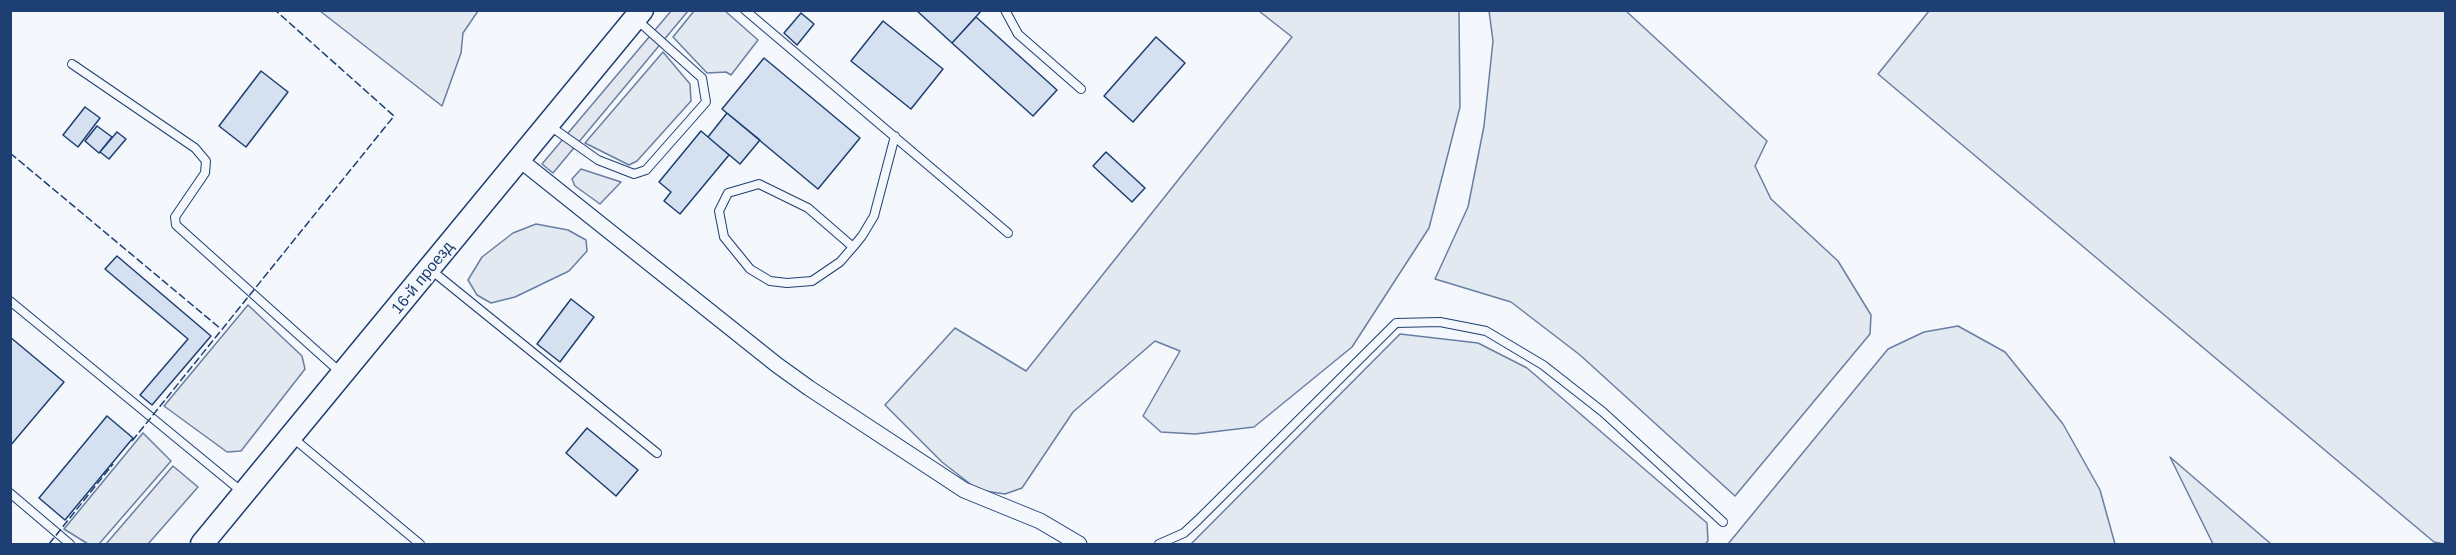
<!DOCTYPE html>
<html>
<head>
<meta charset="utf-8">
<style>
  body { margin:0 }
  #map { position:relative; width:2456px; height:555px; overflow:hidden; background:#f4f7fb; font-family:Helvetica,sans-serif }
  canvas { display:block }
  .frame { position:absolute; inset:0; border:12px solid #1d3f73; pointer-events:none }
</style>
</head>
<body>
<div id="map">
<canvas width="2456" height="555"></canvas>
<div class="frame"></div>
</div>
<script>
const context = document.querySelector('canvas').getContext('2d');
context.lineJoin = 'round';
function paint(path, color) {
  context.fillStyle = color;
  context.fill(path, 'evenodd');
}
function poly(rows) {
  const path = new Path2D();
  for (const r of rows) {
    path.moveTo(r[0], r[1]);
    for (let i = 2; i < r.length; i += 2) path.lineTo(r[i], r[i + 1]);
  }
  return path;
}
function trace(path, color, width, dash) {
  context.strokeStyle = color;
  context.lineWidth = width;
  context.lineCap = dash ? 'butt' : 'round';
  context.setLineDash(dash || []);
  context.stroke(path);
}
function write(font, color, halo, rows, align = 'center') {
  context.font = font + ' Helvetica,sans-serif';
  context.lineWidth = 4.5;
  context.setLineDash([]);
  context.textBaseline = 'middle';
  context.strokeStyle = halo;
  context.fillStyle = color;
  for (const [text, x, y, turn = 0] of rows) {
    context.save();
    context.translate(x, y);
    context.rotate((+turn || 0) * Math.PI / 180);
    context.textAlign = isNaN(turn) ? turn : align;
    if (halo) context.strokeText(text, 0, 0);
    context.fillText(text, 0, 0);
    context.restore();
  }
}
const green = poly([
  [724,10,758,40,731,75,726,72,707,73,673,37,694,11,724,10],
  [320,11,478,11,463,33,461,53,442,106,320,11],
  [1259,11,1459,11,1460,107,1429,228,1352,347,1254,427,1195,434,1161,432,1143,416,1180,351,1155,341,1073,412,1022,488,1005,494,978,490,942,462,885,405,955,328,1026,371,1292,37,1259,11],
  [1489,11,1626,11,1767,141,1755,166,1771,199,1838,261,1871,315,1870,334,1735,496,1580,355,1511,302,1435,279,1468,207,1484,126,1493,41,1489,11],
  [1929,11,2445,11,2445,544,2434,542,1878,74,1929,11],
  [663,52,690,84,691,101,637,161,629,165,585,143,663,52],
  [581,169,621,182,600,204,575,186,572,179,581,169],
  [536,224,568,230,586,240,587,251,569,271,515,297,491,303,477,295,468,280,482,257,513,233,536,224],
  [248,305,302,356,305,369,241,451,227,452,164,406,248,305],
  [1958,326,2005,352,2063,424,2100,490,2115,544,1728,544,1888,349,1924,332,1958,326],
  [1400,334,1478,343,1527,368,1707,523,1708,541,1705,544,1191,544,1400,334],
  [143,433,171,461,99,544,88,544,64,529,143,433],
  [2170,457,2271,544,2213,544,2170,457]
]);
paint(green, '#e3e9f0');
trace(green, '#687fa3', 1.5);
const parking = poly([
  [671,11,688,11,553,173,542,164,671,11],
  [173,466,198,487,148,544,106,544,173,466]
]);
paint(parking, '#e3e8f0');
trace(parking, '#687fa3', 1.5);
const building = poly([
  [916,10,982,10,952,43,916,10],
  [801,13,814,24,797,45,784,33,801,13],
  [976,17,1057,90,1033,116,952,43,976,17],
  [883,21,943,69,911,109,851,61,883,21],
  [1156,37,1185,63,1133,122,1104,96,1156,37],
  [764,58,860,138,818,189,722,109,764,58],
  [261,71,288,92,246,147,219,126,261,71],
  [85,107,100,118,78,147,63,135,85,107],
  [727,113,760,140,740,164,708,137,727,113],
  [97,126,112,137,99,153,85,141,97,126],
  [701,131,729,155,680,214,664,201,671,192,659,182,701,131],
  [117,132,126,139,109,159,100,152,117,132],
  [1106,152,1145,188,1132,202,1093,166,1106,152],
  [117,256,211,336,152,405,140,395,188,339,105,269,117,256],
  [571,299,594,317,560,362,537,344,571,299],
  [10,337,64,382,10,446,10,337],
  [107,416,133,438,65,520,39,498,107,416],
  [587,428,638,470,616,496,566,453,587,428]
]);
paint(building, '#d5e0f0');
trace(building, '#1d3f73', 1.5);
const lane = poly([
  [745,10,1008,233],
  [1005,10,1018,34,1081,89],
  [72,64,195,148,206,161,205,173,175,217,176,225,340,372],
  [550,126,598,160,634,174,646,170,706,102,702,78,636,19],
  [853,247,808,208,759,184,728,193,719,211,724,237,750,269,770,281,787,283,812,281,840,262,853,247,862,236,874,216,895,136],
  [431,270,657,453],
  [10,301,241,491],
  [293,438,420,544],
  [10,493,70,544],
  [1159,544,1184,533,1198,520,1396,323,1440,322,1486,331,1543,365,1603,412,1723,522]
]);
const street = poly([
  [520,160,777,365,809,388,964,490,1040,521,1079,544]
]);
const secondary = poly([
  [202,544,642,10]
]);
trace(lane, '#1d3f73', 10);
trace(street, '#1d3f73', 17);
trace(secondary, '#1d3f73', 25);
trace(lane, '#f4f7fb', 8);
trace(street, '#f4f7fb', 15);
trace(secondary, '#f4f7fb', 22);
trace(poly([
  [10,153,221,329],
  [132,441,394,116,275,10],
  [49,544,113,464]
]), '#1d3f73', 1.5, [8, 3]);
write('16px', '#1d3f73', '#f4f7fb', [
  ["16-й проезд",423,278,-51]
]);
</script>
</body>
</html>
